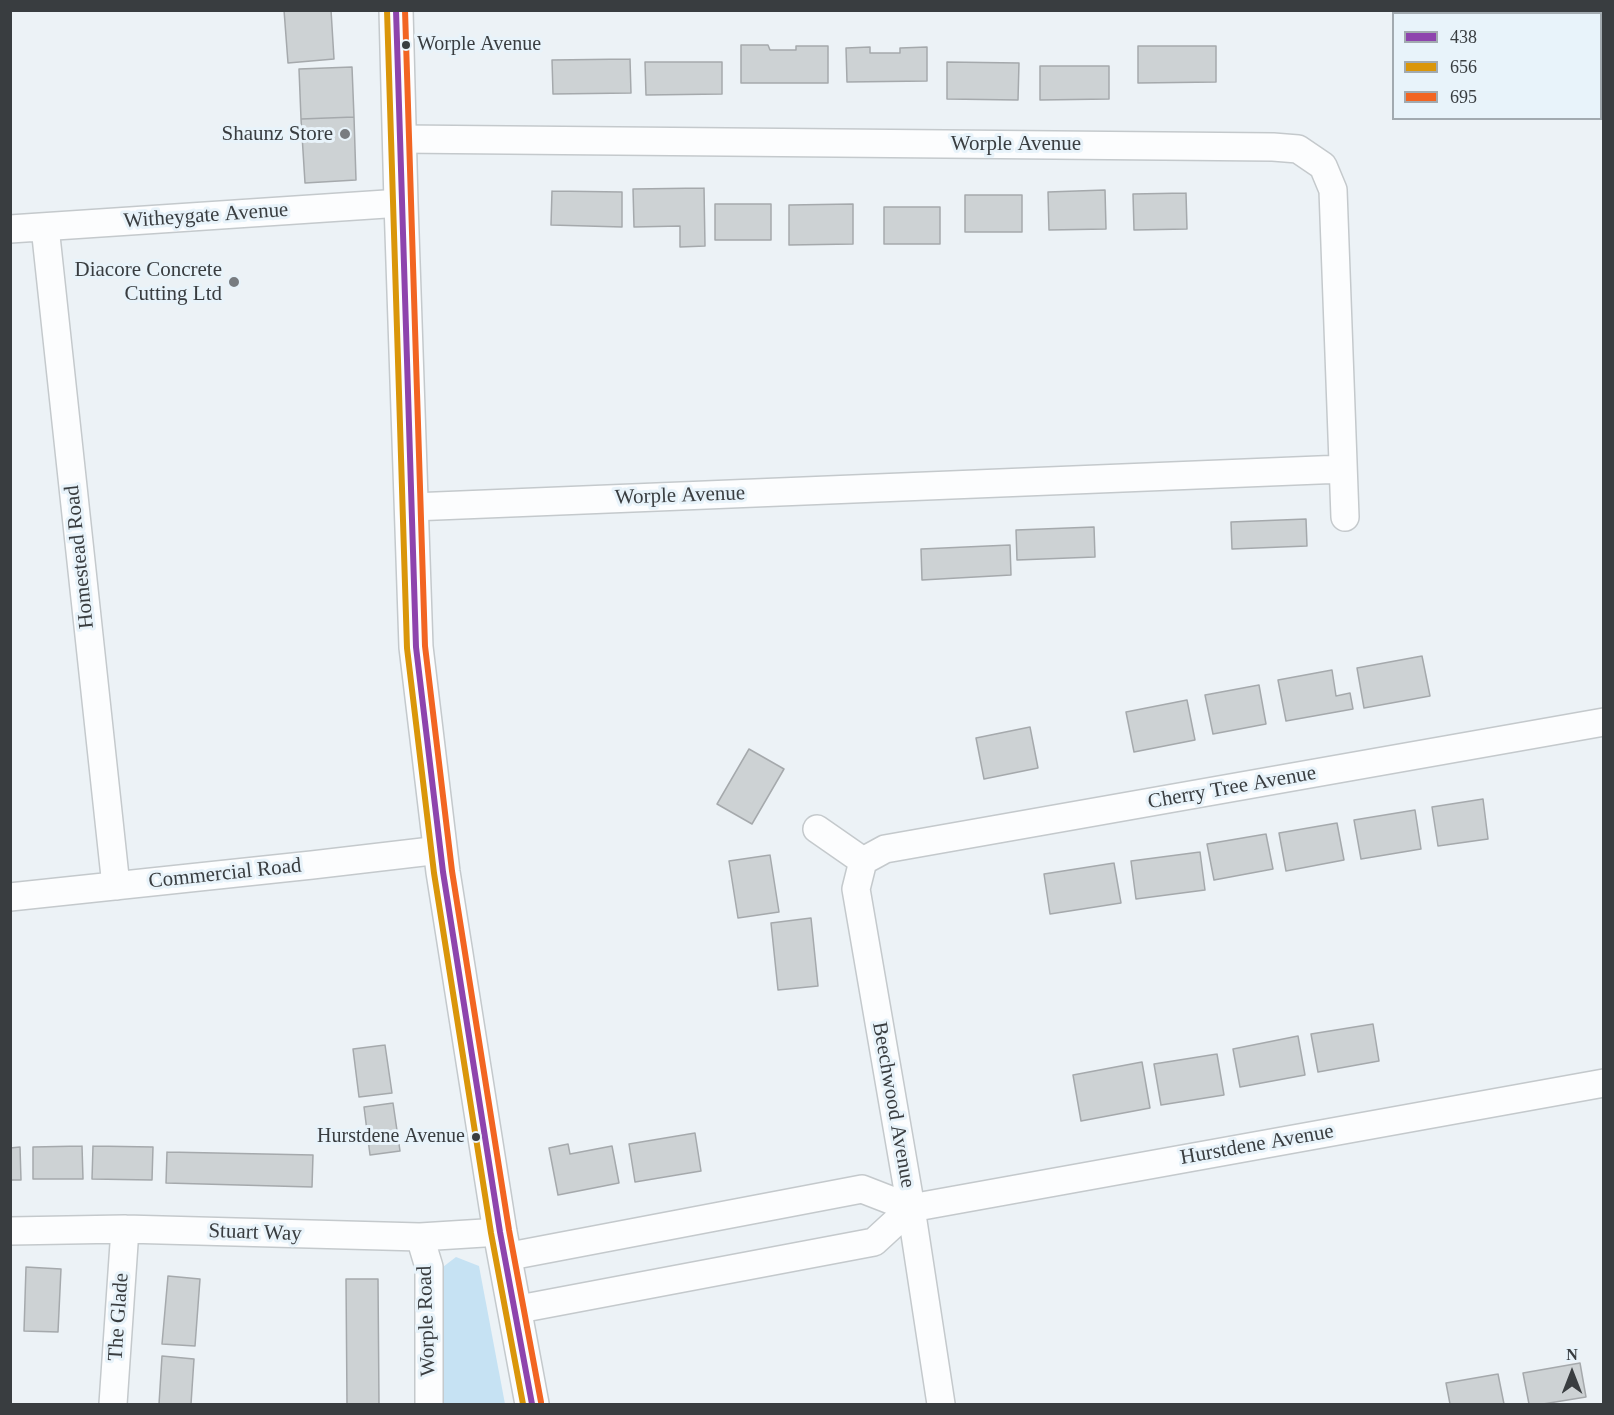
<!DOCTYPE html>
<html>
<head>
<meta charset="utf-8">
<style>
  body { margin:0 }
  #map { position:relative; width:1614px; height:1415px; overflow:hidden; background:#ecf2f6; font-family:Georgia,serif }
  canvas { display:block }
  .frame { position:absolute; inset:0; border:12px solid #393d40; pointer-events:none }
  .legend { position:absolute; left:1392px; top:12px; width:210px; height:108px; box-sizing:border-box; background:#e8f3fa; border:2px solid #a2aab0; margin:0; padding:8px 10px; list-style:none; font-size:18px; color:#393d40 }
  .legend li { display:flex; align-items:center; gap:12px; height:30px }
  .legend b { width:30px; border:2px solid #a2aab0 }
  .north { position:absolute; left:1542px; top:1343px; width:60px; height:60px; -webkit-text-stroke:4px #e8f3fa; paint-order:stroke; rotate:0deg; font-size:16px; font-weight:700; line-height:24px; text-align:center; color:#393d40 }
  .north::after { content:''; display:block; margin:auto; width:21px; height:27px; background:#393d40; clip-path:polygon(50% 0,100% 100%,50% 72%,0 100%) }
</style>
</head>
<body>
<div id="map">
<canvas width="1614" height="1415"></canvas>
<div class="frame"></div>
<ul class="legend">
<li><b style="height:8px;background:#8e44ad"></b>438</li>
<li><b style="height:8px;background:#da960a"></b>656</li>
<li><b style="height:8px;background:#f26522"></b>695</li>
</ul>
<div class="north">N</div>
</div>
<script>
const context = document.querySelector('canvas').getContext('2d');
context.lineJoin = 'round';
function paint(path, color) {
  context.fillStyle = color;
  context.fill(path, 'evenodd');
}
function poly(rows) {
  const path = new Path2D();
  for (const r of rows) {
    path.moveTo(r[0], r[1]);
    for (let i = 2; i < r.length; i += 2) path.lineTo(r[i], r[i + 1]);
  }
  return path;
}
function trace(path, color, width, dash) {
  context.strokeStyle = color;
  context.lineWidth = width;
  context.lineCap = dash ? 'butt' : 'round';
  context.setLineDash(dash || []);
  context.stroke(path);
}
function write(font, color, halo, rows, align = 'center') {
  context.font = font + ' Georgia,serif';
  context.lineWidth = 6;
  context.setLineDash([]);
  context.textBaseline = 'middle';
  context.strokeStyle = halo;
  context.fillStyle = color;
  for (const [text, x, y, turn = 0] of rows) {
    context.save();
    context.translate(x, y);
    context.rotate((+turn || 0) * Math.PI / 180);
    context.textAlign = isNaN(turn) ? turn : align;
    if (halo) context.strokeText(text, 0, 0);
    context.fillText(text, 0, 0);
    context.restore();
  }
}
paint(poly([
  [456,1257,479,1266,505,1404,434,1404,439,1270]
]), '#c6e2f3');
const building = poly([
  [284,10,331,10,334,59,288,63,284,10],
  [741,45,768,45,770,50,796,50,796,46,828,46,828,83,741,83,741,45],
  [1138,46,1216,46,1216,82,1138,83,1138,46],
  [870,47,870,53,900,53,900,48,927,47,927,81,847,82,846,48,870,47],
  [630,59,631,93,553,94,552,60,630,59],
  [645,62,722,62,722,94,646,95,645,62],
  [947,62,1019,63,1018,100,947,99,947,62],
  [1040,66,1109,66,1109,99,1040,100,1040,66],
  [352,67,354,117,301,119,299,69,352,67],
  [354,117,356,180,305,183,301,119,354,117],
  [704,188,705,246,680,247,680,226,634,227,633,189,704,188],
  [1105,190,1106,229,1049,230,1048,192,1105,190],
  [552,191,622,192,622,227,551,225,552,191],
  [1186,193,1187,229,1134,230,1133,194,1186,193],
  [965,195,1022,195,1022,232,965,232,965,195],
  [715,204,771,204,771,240,715,240,715,204],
  [853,204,853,244,789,245,789,205,853,204],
  [884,207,940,207,940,244,884,244,884,207],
  [1306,519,1307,546,1232,549,1231,522,1306,519],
  [1094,527,1095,557,1017,560,1016,530,1094,527],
  [1010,545,1011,575,922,580,921,549,1010,545],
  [1422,656,1430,696,1364,708,1357,668,1422,656],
  [1332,670,1336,696,1350,693,1353,709,1286,721,1278,680,1332,670],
  [1259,685,1266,724,1213,734,1205,695,1259,685],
  [1187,700,1195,740,1134,752,1126,712,1187,700],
  [1030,727,1038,768,984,779,976,738,1030,727],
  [749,749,784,769,752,824,717,804,749,749],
  [1483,799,1488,839,1438,846,1432,807,1483,799],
  [1415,810,1421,849,1361,859,1354,820,1415,810],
  [1337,823,1344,860,1286,871,1279,833,1337,823],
  [1266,834,1273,869,1214,880,1207,844,1266,834],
  [1200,852,1205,890,1136,899,1131,861,1200,852],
  [770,855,779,912,738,918,729,861,770,855],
  [1114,863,1121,903,1050,914,1044,874,1114,863],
  [811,918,818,986,778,990,771,923,811,918],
  [1373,1024,1379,1061,1318,1072,1311,1034,1373,1024],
  [1298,1036,1305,1075,1240,1087,1233,1049,1298,1036],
  [385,1045,392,1093,359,1097,353,1049,385,1045],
  [1217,1054,1224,1095,1161,1105,1154,1064,1217,1054],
  [1142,1062,1150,1108,1081,1121,1073,1075,1142,1062],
  [393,1103,400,1151,370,1155,364,1107,393,1103],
  [695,1133,701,1171,635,1182,629,1144,695,1133],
  [568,1144,570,1154,612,1146,619,1183,558,1195,549,1148,568,1144],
  [82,1146,83,1179,33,1179,33,1147,82,1146],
  [93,1146,153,1147,152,1180,92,1179,93,1146],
  [20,1147,21,1180,10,1180,10,1148,20,1147],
  [167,1152,313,1155,312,1187,166,1183,167,1152],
  [26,1267,61,1269,58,1332,24,1331,26,1267],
  [168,1276,200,1279,195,1346,162,1344,168,1276],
  [346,1279,378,1279,379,1404,347,1404,346,1279],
  [162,1356,194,1359,191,1404,159,1404,162,1356],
  [1580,1363,1586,1397,1543,1404,1529,1404,1523,1373,1580,1363],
  [1498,1374,1504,1404,1450,1404,1446,1383,1498,1374]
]);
paint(building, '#cdd2d4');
trace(building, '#a5a9ac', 1.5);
const minor = poly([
  [399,139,1273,147,1298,149,1323,166,1333,190,1345,517],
  [45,227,116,886],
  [10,229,401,203],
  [412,507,1343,469],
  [817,829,863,861],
  [863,861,885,849,1604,722],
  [863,861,856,889,911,1208,941,1404],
  [10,897,312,865,440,850],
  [10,1231,125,1229,420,1237,500,1232],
  [420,1237,429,1267,429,1404],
  [505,1257,862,1189,911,1208,1604,1083],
  [514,1310,874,1242,911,1208],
  [113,1404,125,1229]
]);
const tertiary = poly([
  [396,10,401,203,416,647,443,872,500,1232,532,1404]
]);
trace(minor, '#c4c9cc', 30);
trace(tertiary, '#c4c9cc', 36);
trace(minor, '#fcfdfe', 27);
trace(tertiary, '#fcfdfe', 33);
trace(poly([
  [396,10,416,647,443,872,500,1232,532,1404]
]), '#8e44ad', 6);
trace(poly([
  [387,10,407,648,434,873,491,1233,523,1404]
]), '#da960a', 6);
trace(poly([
  [405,10,425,646,452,871,509,1230,541,1402]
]), '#f26522', 6);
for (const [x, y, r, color] of [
  [406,45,5,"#393d40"],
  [345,134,6,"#787c80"],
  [234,282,6,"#787c80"],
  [476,1137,5,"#393d40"]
]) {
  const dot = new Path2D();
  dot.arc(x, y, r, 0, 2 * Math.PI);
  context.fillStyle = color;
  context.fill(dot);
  trace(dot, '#e8f3fa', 2);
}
write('20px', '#393d40', '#e8f3fa', [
  ["Worple Avenue",417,45],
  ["Hurstdene Avenue",465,1137,"right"]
], 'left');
write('21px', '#393d40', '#e8f3fa', [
  ["Shaunz Store",333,134],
  ["Diacore Concrete",222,270],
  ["Cutting Ltd",222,294]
], 'right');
write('21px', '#393d40', '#e8f3fa', [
  ["Worple Avenue",1016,144],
  ["Witheygate Avenue",206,216,-4],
  ["Worple Avenue",680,496,-2],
  ["Homestead Road",80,557,-96],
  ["Cherry Tree Avenue",1232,788,-10],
  ["Commercial Road",225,874,-6],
  ["Beechwood Avenue",893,1105,80],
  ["Hurstdene Avenue",1257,1145,-10],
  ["Stuart Way",255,1233,2],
  ["The Glade",119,1317,-86],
  ["Worple Road",427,1321,-92]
]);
</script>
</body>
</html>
